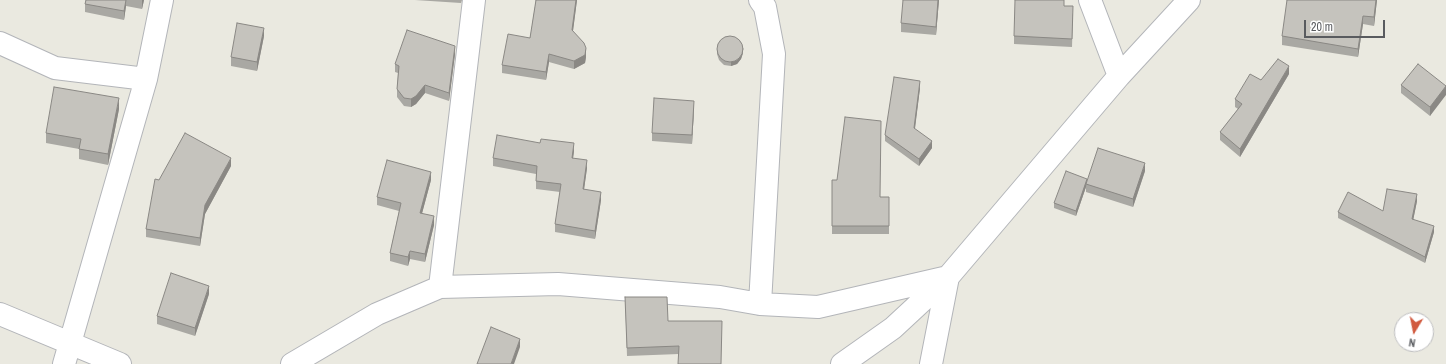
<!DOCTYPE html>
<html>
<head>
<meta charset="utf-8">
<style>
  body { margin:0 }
  #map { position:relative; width:1446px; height:364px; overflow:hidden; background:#eae9e0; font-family:"Archivo Narrow",sans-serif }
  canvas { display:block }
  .north { position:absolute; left:1394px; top:312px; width:40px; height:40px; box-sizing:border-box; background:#fff; border:1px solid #bdbdbf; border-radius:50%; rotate:190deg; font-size:11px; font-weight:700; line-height:16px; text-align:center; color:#595b5f }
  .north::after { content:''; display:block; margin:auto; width:14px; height:18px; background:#d15a3f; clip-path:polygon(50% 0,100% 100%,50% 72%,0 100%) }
  .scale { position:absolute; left:1304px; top:20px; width:81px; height:18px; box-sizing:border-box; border:2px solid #595b5f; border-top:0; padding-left:5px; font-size:12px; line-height:14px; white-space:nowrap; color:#595b5f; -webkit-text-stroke:3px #fff; paint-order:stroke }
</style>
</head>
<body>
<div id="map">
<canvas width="1446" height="364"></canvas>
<div class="north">N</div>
<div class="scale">20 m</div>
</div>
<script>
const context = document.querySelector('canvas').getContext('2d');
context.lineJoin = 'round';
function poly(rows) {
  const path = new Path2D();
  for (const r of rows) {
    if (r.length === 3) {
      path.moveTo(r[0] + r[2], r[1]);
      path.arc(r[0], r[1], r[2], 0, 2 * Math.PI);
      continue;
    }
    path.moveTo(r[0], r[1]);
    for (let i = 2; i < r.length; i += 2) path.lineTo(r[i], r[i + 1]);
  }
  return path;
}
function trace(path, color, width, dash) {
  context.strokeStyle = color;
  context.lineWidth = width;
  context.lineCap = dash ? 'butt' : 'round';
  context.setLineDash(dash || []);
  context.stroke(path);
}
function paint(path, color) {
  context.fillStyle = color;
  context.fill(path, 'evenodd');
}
const minor = poly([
  [760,0,765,7,774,54,760,304],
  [1090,0,1119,76],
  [0,43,55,68,146,79],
  [440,287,474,0],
  [0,314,120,364],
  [64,364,146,79,162,0],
  [292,364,377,314,440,287,558,284,720,297,760,304,818,307,948,277],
  [842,364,893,328,948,277,1119,76,1189,0],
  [931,364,948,277]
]);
trace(minor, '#b3b5b9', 24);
trace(minor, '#fff', 22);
paint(poly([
  [86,0,144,0,142,9,126,6,124,20,85,12,85,4],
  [415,0,462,0,461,3],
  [536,0,577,0,573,31,586,57,585,63,574,69,549,62,546,80,502,73,502,65,530,38],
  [939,0,936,35,901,32,901,23],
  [1377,0,1374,26,1363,24,1358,57,1282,45,1282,36],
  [1064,6,1073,14,1072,47,1014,44,1014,36],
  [264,36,257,71,231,66,231,57],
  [717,49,743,53,741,59,737,64,731,66,724,65,719,60,717,54],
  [455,54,449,101,425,93,416,104,411,107,404,106,397,97,397,89,398,73,395,72,395,64],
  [1289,74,1240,157,1220,140,1220,132,1238,109,1235,107,1235,99,1261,80],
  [1401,85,1446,86,1430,116,1401,93],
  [920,88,915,129,932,148,919,166,885,141,885,135],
  [119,109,108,165,79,159,79,149,46,143,46,133],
  [694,109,692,144,652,141,652,133],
  [574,151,573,158,587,168,584,189,601,200,595,239,555,232,555,224,560,192,536,189,536,174,493,166,493,158],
  [231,166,205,214,200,246,146,237,146,229,159,180],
  [1145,171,1133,207,1086,192,1086,187,1076,216,1054,208,1054,203,1087,181],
  [431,180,422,213,434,225,425,262,410,259,408,266,390,261,390,253,399,211,377,205,377,197],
  [832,180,881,197,889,197,889,234,832,234],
  [1417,201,1413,220,1434,232,1425,263,1338,218,1338,212,1383,211],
  [209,294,195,336,157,324,157,316],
  [625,297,668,321,721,364,679,354,627,356]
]), '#a9a8a3');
paint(poly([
  [126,0,126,6,124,20,124,11],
  [142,0,144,0,142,9],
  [576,0,577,0,572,38,572,30],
  [938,0,939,0,936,35,936,27],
  [1376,0,1377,0,1374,26,1374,17],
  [1363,16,1363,24,1358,57,1358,49],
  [264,28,264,36,257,71,257,62],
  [455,46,455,54,449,101,449,93],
  [586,48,586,57,585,63,574,69,574,61],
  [743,48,743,53,741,59,737,64,731,66,731,61],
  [549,54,549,62,546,80,546,72],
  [1289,66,1289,74,1240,157,1240,149],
  [920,81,920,88,914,135,914,128],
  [425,85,425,93,416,104,411,107,411,99],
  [1446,86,1446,95,1430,116,1430,107],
  [119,98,119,109,108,165,108,154],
  [694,101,694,109,692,144,692,135],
  [932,141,932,148,919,166,919,159],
  [574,143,574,151,572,166,572,158],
  [231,158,231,166,205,214,200,246,200,238,205,205],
  [587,160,587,168,583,197,583,189],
  [1145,163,1145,171,1133,207,1133,199],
  [431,172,431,180,420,221,420,213],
  [1087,179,1086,187,1076,216,1076,211],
  [601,192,601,200,595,239,595,231],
  [1417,194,1417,201,1412,226,1412,219],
  [434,216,434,225,425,262,425,254],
  [1434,226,1434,232,1425,263,1425,257],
  [410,251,410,259,408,266,408,257],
  [209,286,209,294,195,336,195,328],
  [520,339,520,347,514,364,511,364]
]), '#8a8884');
const building = poly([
  [86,0,126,0,124,11,85,4,86,0],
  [536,0,576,0,572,30,584,43,586,48,585,55,574,61,549,54,546,72,502,65,508,34,530,38,536,0],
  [903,0,938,0,936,27,901,23,903,0],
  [1015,0,1064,0,1064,6,1073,6,1072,39,1014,36,1015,0],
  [1287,0,1376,0,1374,17,1363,16,1358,49,1282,36,1287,0],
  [237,23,264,28,257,62,231,57,237,23],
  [407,30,455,46,449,93,425,85,416,96,411,99,404,98,397,89,399,66,395,64,407,30],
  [730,49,13],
  [1278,59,1289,66,1240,149,1220,132,1242,104,1235,99,1250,74,1261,80,1278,59],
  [1418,64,1446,86,1430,107,1401,85,1418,64],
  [894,77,920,81,914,128,932,141,919,159,885,135,894,77],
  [54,87,119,98,108,154,79,149,81,139,46,133,54,87],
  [654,98,694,101,692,135,652,133,654,98],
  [845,117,881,121,880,197,889,197,889,226,832,226,832,180,837,180,845,117],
  [185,133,231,158,205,205,200,238,146,229,155,179,159,180,185,133],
  [497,135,540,143,541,139,574,143,572,158,587,160,583,189,601,192,595,231,555,224,561,184,536,181,537,166,493,158,497,135],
  [1098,148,1145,163,1133,199,1086,184,1098,148],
  [387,160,431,172,420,213,434,216,425,254,410,251,408,257,390,253,401,203,377,197,387,160],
  [1066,171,1087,179,1076,211,1054,203,1066,171],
  [1387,189,1417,194,1412,219,1434,226,1425,257,1338,212,1348,192,1383,211,1387,189],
  [171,273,209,286,195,328,157,316,171,273],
  [625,297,667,297,668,321,722,321,721,364,678,364,679,346,627,348,625,297],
  [491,327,520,339,511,364,477,364,491,327]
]);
paint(building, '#c5c3bd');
trace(building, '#8a8884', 1);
</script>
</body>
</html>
